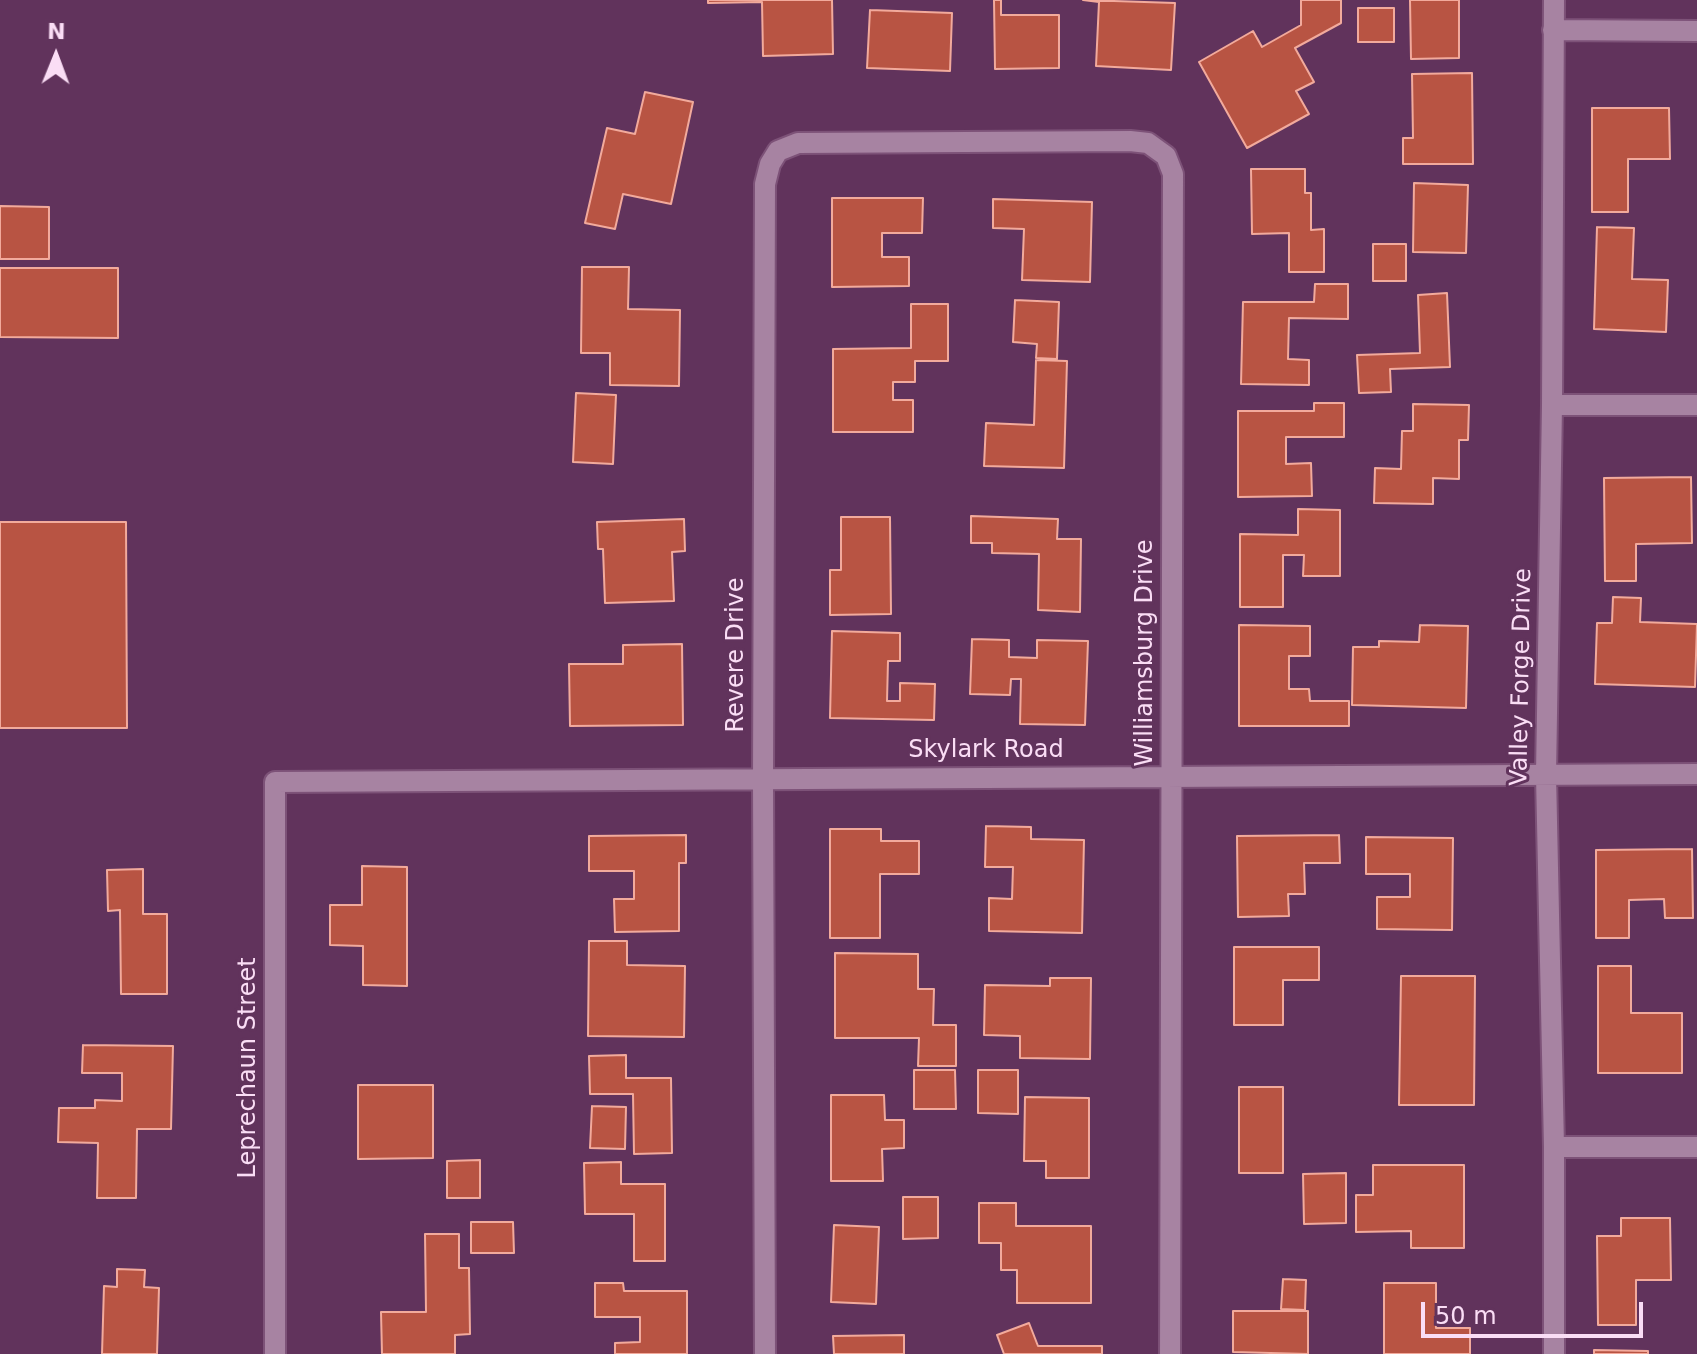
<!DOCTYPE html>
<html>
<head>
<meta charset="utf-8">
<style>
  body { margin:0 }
  #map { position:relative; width:1697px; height:1354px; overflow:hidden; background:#61335c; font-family:"DejaVu Sans",sans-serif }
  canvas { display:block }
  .north { position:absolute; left:16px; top:16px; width:80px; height:80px; -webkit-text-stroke:6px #61335c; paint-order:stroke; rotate:1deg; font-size:22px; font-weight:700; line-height:32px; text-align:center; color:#faddf5 }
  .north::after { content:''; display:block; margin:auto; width:28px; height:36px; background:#faddf5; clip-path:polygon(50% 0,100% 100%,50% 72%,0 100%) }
  .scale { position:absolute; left:1421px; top:1302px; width:222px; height:36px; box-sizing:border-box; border:4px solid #faddf5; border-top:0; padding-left:10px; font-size:24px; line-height:28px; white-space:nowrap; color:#faddf5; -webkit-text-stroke:6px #61335c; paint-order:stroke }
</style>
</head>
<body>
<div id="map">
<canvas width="1697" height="1354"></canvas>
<div class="north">N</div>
<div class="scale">50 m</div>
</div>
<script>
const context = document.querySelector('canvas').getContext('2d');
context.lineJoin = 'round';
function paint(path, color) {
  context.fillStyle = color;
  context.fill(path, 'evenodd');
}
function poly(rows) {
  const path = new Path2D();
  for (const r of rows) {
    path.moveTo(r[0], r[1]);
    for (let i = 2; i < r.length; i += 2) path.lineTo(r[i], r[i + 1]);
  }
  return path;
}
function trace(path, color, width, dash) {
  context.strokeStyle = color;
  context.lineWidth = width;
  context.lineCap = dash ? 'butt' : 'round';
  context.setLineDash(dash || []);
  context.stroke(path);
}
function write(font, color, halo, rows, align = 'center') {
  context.font = font + ' "DejaVu Sans",sans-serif';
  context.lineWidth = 6;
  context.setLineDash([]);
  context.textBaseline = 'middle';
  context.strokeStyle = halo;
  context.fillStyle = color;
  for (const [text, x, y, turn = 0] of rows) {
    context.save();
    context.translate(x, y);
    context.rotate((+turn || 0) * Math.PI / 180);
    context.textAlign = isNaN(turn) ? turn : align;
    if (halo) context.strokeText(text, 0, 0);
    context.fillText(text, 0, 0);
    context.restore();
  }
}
const building = poly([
  [708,0,832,0,833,54,763,56,762,2,708,3,708,0],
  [994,0,1001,0,1001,15,1059,15,1059,68,995,69,994,0],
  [1083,0,1175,3,1171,70,1096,66,1099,2,1083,0],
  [1301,0,1341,0,1341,23,1295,48,1314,82,1296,91,1309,114,1247,148,1199,62,1253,31,1262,47,1301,25,1301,0],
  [1410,0,1459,0,1459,58,1411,59,1410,0],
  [1358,8,1394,8,1394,42,1358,42,1358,8],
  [870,10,952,13,950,71,867,68,870,10],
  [1472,73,1473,164,1403,164,1403,138,1413,138,1412,74,1472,73],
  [645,92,693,102,671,204,623,194,615,229,585,223,607,128,635,134,645,92],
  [1592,108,1669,108,1670,159,1628,159,1628,212,1592,212,1592,108],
  [1251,169,1305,169,1305,193,1311,193,1311,230,1324,229,1324,272,1289,272,1289,233,1252,234,1251,169],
  [1414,183,1468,185,1466,253,1413,252,1414,183],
  [832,198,923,198,922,233,882,233,882,257,909,257,909,286,832,287,832,198],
  [993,199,1092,202,1090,282,1022,280,1024,229,993,228,993,199],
  [0,206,49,207,49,259,0,259,0,206],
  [1597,227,1634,228,1632,279,1668,280,1666,332,1594,329,1597,227],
  [1373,244,1406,244,1406,281,1373,281,1373,244],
  [582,267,629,267,628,309,680,310,679,386,610,385,610,353,581,353,582,267],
  [0,268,118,268,118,338,0,337,0,268],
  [1315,284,1348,284,1348,319,1289,318,1288,359,1309,360,1309,385,1241,384,1243,302,1314,302,1315,284],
  [1447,293,1450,367,1390,369,1391,392,1359,393,1357,355,1420,353,1418,295,1447,293],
  [1015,300,1059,302,1057,359,1036,358,1037,344,1013,342,1015,300],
  [911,304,948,304,948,361,915,361,915,382,893,382,893,400,913,400,913,432,833,432,833,349,911,348,911,304],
  [1036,360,1067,361,1064,468,984,466,986,423,1034,425,1036,360],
  [576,393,616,395,613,464,573,462,576,393],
  [1314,403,1344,403,1344,437,1286,437,1286,464,1311,463,1312,496,1238,497,1238,411,1314,411,1314,403],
  [1413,404,1469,405,1468,440,1459,440,1459,479,1433,478,1433,504,1374,503,1375,468,1401,469,1402,431,1413,431,1413,404],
  [1691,477,1692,543,1636,544,1636,581,1605,581,1604,478,1691,477],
  [1298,509,1340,510,1340,576,1303,576,1304,555,1283,555,1283,607,1240,607,1240,534,1298,535,1298,509],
  [971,516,1058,519,1057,539,1081,539,1080,612,1038,610,1039,554,992,553,992,543,971,543,971,516],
  [841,517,890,517,891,614,830,615,830,570,841,570,841,517],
  [684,519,685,551,672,552,674,601,605,603,603,549,598,549,597,522,684,519],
  [0,522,126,522,127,728,0,728,0,522],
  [1613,597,1641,598,1640,622,1697,624,1695,687,1595,684,1597,623,1612,623,1613,597],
  [1239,625,1310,626,1310,656,1289,656,1289,689,1309,689,1310,701,1349,701,1349,726,1239,726,1239,625],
  [1420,625,1468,626,1466,708,1352,705,1353,647,1379,647,1379,641,1419,642,1420,625],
  [832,631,900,633,900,661,888,661,887,701,900,701,900,683,935,684,934,720,830,718,832,631],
  [972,639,1009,640,1009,657,1037,658,1037,640,1088,641,1085,725,1020,724,1021,679,1011,679,1010,695,970,694,972,639],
  [682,644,683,725,570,726,569,664,623,664,623,645,682,644],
  [986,826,1031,827,1031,839,1084,840,1082,933,989,931,989,898,1012,899,1013,867,985,867,986,826],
  [830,829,881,829,881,841,919,841,919,874,880,874,880,938,830,938,830,829],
  [686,835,686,863,679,863,679,931,615,932,614,899,634,899,634,871,589,871,589,836,686,835],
  [1339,835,1340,863,1304,863,1305,894,1288,894,1289,916,1238,917,1237,836,1339,835],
  [1366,837,1453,838,1452,930,1377,929,1377,897,1410,897,1410,874,1366,874,1366,837],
  [1692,849,1693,918,1665,918,1664,899,1629,900,1629,938,1596,938,1596,850,1692,849],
  [362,866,407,867,407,986,363,985,363,946,330,945,330,905,362,905,362,866],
  [143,869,143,914,167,914,167,994,121,994,120,910,108,911,107,870,143,869],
  [589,941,627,941,627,965,685,966,684,1037,588,1036,589,941],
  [1234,947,1319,947,1319,980,1283,980,1283,1025,1234,1025,1234,947],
  [835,953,918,954,918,989,934,989,933,1025,956,1025,956,1066,918,1066,919,1038,835,1038,835,953],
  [1598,966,1631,966,1631,1013,1682,1013,1682,1073,1598,1073,1598,966],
  [1401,976,1475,976,1474,1105,1399,1105,1401,976],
  [1050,978,1091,978,1090,1059,1020,1058,1020,1036,984,1035,985,985,1050,986,1050,978],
  [83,1045,173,1046,171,1129,137,1129,136,1198,97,1198,98,1143,58,1142,59,1108,95,1108,95,1100,122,1101,122,1073,82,1073,83,1045],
  [626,1055,626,1078,671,1078,672,1153,634,1154,633,1094,590,1094,589,1056,626,1055],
  [914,1070,955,1070,956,1109,914,1109,914,1070],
  [978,1070,1018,1070,1018,1114,978,1113,978,1070],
  [358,1085,433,1085,433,1158,358,1159,358,1085],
  [1239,1087,1283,1087,1283,1173,1239,1173,1239,1087],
  [831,1095,884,1095,885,1120,904,1120,904,1148,882,1149,883,1181,831,1181,831,1095],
  [1025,1097,1089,1098,1089,1178,1046,1178,1046,1161,1024,1161,1025,1097],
  [592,1106,626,1107,625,1149,590,1148,592,1106],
  [480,1160,480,1198,447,1198,447,1161,480,1160],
  [621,1162,621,1184,665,1184,665,1261,634,1261,634,1214,585,1214,584,1163,621,1162],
  [1373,1165,1464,1165,1464,1248,1411,1248,1411,1231,1356,1232,1356,1195,1373,1195,1373,1165],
  [1346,1173,1346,1223,1304,1224,1303,1174,1346,1173],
  [903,1197,938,1197,938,1238,903,1239,903,1197],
  [979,1203,1016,1203,1016,1226,1091,1226,1091,1303,1017,1303,1017,1270,1001,1270,1001,1243,979,1243,979,1203],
  [1621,1218,1670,1218,1671,1280,1636,1280,1636,1325,1598,1325,1597,1236,1621,1236,1621,1218],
  [471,1222,513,1222,514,1253,471,1253,471,1222],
  [834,1225,879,1227,876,1304,831,1302,834,1225],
  [425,1234,459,1234,459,1268,469,1268,470,1334,455,1335,455,1354,382,1354,381,1312,426,1312,425,1234],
  [117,1269,145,1270,144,1287,159,1288,157,1354,102,1354,104,1286,117,1287,117,1269],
  [1283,1279,1306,1280,1305,1310,1281,1309,1283,1279],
  [595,1283,623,1283,624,1291,687,1291,687,1354,615,1354,615,1343,640,1342,640,1317,595,1317,595,1283],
  [1384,1283,1436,1283,1436,1328,1470,1328,1470,1354,1384,1354,1384,1283],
  [1233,1311,1308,1311,1308,1354,1233,1352,1233,1311],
  [1029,1323,1038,1346,1102,1346,1102,1354,1004,1354,997,1335,1029,1323],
  [904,1335,904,1354,834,1354,833,1336,904,1335],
  [1594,1350,1648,1351,1648,1354,1594,1354,1594,1350]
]);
paint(building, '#b85443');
trace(building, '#f2aa9c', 2);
const minor = poly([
  [1554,0,1552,405,1546,775,1554,1147,1554,1354],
  [1553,30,1697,31],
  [1552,405,1697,405],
  [1554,1147,1697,1147],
  [275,1354,275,782,1697,774],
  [765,1354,763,778,765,184,770,164,778,151,798,143,1130,141,1148,143,1166,156,1173,174,1170,1354]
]);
trace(minor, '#7d5278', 24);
trace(minor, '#a783a2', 20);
write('24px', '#faddf5', '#61335c', [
  ["Williamsburg Drive",1146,653,-90],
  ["Revere Drive",737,655,-90],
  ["Valley Forge Drive",1522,677,-89],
  ["Skylark Road",986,751],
  ["Leprechaun Street",249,1068,-90]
]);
</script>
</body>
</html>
